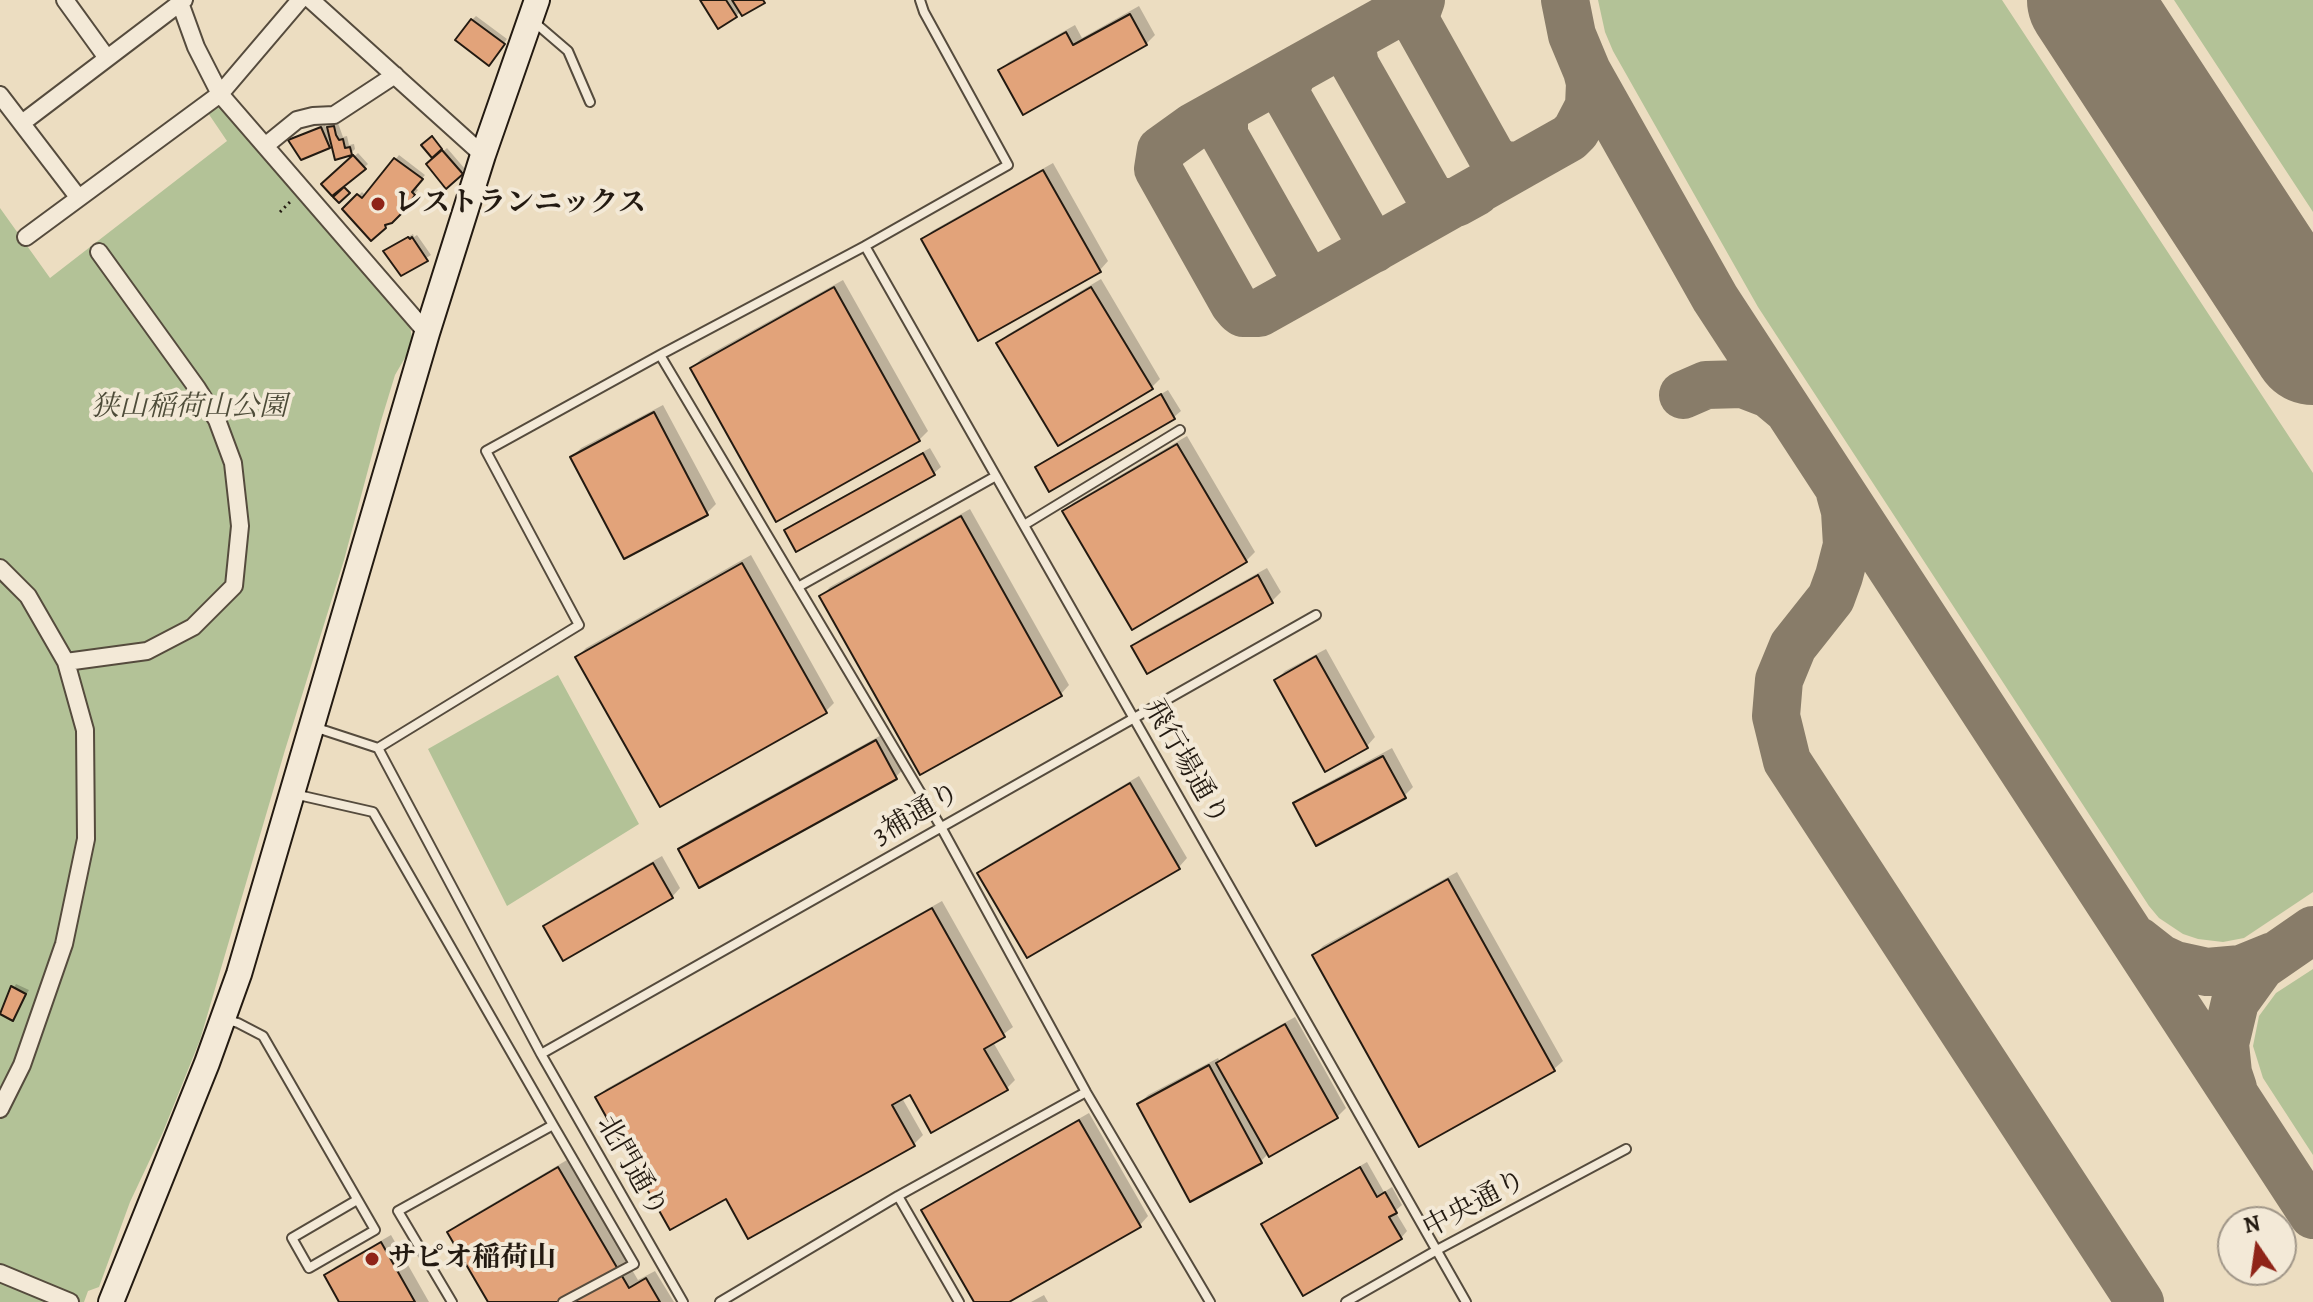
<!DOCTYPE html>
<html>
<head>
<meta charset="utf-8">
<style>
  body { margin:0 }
  #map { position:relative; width:2313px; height:1302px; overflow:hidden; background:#ecddc1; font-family:Alegreya,serif }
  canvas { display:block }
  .north { position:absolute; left:2217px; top:1206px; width:80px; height:80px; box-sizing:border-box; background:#f3e9d7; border:2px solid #a09688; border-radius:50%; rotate:347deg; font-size:22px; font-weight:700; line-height:32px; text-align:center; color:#231a11 }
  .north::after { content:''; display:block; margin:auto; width:28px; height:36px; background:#8f2418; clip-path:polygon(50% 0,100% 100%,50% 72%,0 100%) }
</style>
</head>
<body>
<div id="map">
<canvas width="2313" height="1302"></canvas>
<div class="north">N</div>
</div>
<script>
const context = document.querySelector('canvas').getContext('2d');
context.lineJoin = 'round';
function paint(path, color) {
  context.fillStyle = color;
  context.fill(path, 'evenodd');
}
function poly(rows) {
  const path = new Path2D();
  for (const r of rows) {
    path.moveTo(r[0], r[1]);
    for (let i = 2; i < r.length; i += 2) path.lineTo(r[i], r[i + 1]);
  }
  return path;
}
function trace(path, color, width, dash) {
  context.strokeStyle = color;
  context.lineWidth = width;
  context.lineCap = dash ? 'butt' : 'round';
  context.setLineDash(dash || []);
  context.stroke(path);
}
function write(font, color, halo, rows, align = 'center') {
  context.font = font + ' Alegreya,"Noto Serif JP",serif';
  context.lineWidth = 8;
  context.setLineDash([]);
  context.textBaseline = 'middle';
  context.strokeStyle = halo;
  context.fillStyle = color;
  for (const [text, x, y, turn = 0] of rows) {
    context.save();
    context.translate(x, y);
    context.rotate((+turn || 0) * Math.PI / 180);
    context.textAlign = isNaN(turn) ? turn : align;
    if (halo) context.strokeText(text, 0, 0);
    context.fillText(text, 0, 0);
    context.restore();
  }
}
paint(poly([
  [1598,0,2002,0,2313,473,2313,892,2244,938,2223,942,2198,939,2183,934,2159,918,2149,906,1758,307,1613,51,1605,32],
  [2174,0,2313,0,2313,212],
  [211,106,225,108,253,146,410,326,413,344,395,375,381,421,344,560,285,750,200,1040,163,1132,130,1202,99,1287,88,1291,84,1302,0,1302,0,208,50,278,227,141,206,110],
  [558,675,639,824,507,906,428,749],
  [2313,969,2313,1155,2263,1078,2253,1046,2259,1016,2276,993]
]), '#b3c297');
paint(poly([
  [703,0,765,0,741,11,736,16],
  [1139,6,1155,35,1146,44,1000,70,1009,62,1075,25,1082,38],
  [476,16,507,39,492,60,472,20],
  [338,123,343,137,347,136,349,145,354,144,355,149,351,153,333,142,328,147,290,141,325,125,327,130],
  [447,148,465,169,447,186,428,165],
  [358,153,368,164,357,174,324,184],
  [399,155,425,175,415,187,418,190,396,216,385,227,345,209,362,192,366,196],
  [1053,163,1108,261,1100,270,923,240,932,231],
  [413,234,414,237,417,235,431,255,402,273,389,248],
  [1101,279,1160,379,1152,387,999,344,1007,335],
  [843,280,928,431,919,440,692,368,701,359],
  [1168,390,1181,411,1174,417,1050,489,1037,467,1044,461],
  [663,405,716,504,707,513,625,556,572,457,581,448],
  [1187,436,1255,552,1246,561,1064,512,1073,503],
  [930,448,941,467,934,473,797,549,787,531,793,524],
  [970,509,1069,685,1061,694,822,596,830,587],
  [751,555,834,703,826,711,577,657,586,648],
  [1267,568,1281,592,1272,601,1148,671,1133,646,1142,638],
  [1326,649,1375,737,1367,746,1276,680,1285,671],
  [885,733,904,768,896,777,681,850,689,841],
  [1392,748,1413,787,1404,796,1296,804,1305,795],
  [1139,776,1187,858,1179,867,979,873,988,865],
  [662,856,680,888,672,897,546,927,554,918],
  [1457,872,1563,1061,1554,1069,1314,955,1323,946],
  [942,901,1013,1027,993,1042,1015,1080,1006,1089,911,1093,902,1098,923,1135,914,1144,749,1237,726,1196,598,1098,606,1089],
  [16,984,29,990,13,1018,1,1012],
  [1295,1017,1346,1108,1337,1117,1269,1153,1261,1161,1139,1104,1148,1095,1218,1058,1220,1062,1228,1054],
  [1089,1113,1148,1216,1140,1225,1005,1302,977,1302,924,1210,933,1202],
  [567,1160,638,1280,655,1271,674,1302,490,1302,449,1233,458,1224],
  [1367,1162,1384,1192,1392,1187,1402,1205,1395,1211,1407,1231,1401,1238,1264,1224,1270,1218],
  [391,1235,429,1302,342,1302,327,1275,335,1267],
  [1044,1295,1048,1302,1031,1302]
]), '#0003');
trace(poly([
  [1421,0,1416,14,1418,25,1492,157,1504,166,1521,165,1569,138,1576,131,1589,106,1590,83,1587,71],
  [1565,0,1572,35,1587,71,1715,298,2313,1215],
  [1358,35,1352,49,1355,65,1428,193,1435,201,1456,203,1476,192],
  [1294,71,1286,87,1287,96,1374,249],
  [1229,107,1224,117,1224,135,1309,285,1521,165],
  [1309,285,1259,313,1243,313,1239,310,1234,304,1158,169,1161,150,1193,127,1421,0],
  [1683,395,1706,385,1743,384,1769,394,1787,409],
  [1840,493,1845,511,1847,545,1839,576,1831,598,1793,646,1779,680,1776,716,1787,761,2140,1302],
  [2137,940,2160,958,2175,965,2207,972,2241,969,2273,956],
  [2233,1088,2228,1073,2225,1044,2235,1002,2261,966,2313,930]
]), '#887c69', 48);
trace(poly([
  [2088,0,2313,344]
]), '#887c69', 122);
const building = poly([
  [700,0,726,0,737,17,718,29,700,0],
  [732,0,763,0,765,3,742,16,732,0],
  [1130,14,1147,45,1023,115,998,70,1066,32,1073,45,1130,14],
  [471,19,505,44,489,66,455,40,471,19],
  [334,126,336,135,339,140,343,139,345,148,350,147,352,155,335,160,327,127,334,126],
  [321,127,330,148,301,160,288,140,321,127],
  [432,136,442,149,432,158,421,145,432,136],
  [442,150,463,174,446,189,426,164,442,150],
  [353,155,366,169,332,196,321,184,353,155],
  [394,158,423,179,412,192,415,195,402,213,392,223,385,225,386,228,371,241,342,209,357,194,362,198,394,158],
  [1043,170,1101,272,978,341,921,239,1043,170],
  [344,187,350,193,339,203,333,197,344,187],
  [408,237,410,239,412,237,428,261,401,276,383,251,408,237],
  [834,287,920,441,776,522,690,368,834,287],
  [1091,287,1153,389,1058,446,996,343,1091,287],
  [1161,394,1175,419,1049,492,1035,467,1161,394],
  [654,412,708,515,624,559,570,457,654,412],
  [1177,444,1247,562,1132,630,1062,511,1177,444],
  [923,453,935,475,796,552,784,530,923,453],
  [961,516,1062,696,920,775,819,596,961,516],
  [742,563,827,713,660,807,575,657,742,563],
  [1258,575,1273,603,1147,674,1131,646,1258,575],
  [1316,656,1368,748,1325,772,1274,680,1316,656],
  [876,740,897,779,699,888,678,849,876,740],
  [1383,756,1406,798,1316,846,1293,803,1383,756],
  [1130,783,1180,869,1027,958,977,873,1130,783],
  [653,863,673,898,563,961,543,926,653,863],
  [1448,879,1555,1071,1419,1147,1312,955,1448,879],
  [932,908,1005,1037,984,1049,1008,1090,931,1133,910,1095,892,1105,915,1146,748,1239,726,1199,670,1230,595,1097,932,908],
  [11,986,26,994,13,1021,0,1014,11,986],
  [1285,1024,1338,1118,1269,1157,1216,1063,1285,1024],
  [1209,1065,1262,1163,1190,1202,1137,1104,1209,1065],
  [1079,1120,1141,1227,1009,1302,974,1302,921,1210,1079,1120],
  [558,1167,629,1288,646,1278,660,1302,488,1302,447,1232,558,1167],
  [1360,1167,1377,1197,1385,1192,1397,1213,1389,1217,1402,1239,1303,1296,1261,1224,1360,1167],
  [381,1242,415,1302,339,1302,324,1275,381,1242]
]);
paint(building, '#e2a37a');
trace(building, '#231a11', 2);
const lane = poly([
  [533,21,568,51,590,102],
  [865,246,1466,1302],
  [660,355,941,827,1086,1092,1210,1302],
  [1024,525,1180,430],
  [798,587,996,476],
  [314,727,378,748,541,1054,683,1302],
  [378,748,579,625,486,451,660,355,865,246,1008,165,924,12,920,0],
  [294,794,373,812,553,1125],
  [224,1019,238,1023,263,1036,375,1230,309,1268,292,1238,357,1200],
  [541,1054,1316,615],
  [898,1196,959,1302],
  [452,1302,398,1211,553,1125,634,1264,563,1302],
  [720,1302,898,1196,1086,1092],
  [1346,1302,1437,1250,1626,1149]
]);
const street = poly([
  [65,0,107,58],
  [179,0,196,47,220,94,427,333],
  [311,0,483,155],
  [0,95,78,197],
  [22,123,184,0],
  [265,146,297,120,313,116,334,115,395,75],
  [26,237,220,94,300,0],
  [0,568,28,596,66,662,85,730,86,839,64,944,22,1065,0,1109],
  [66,662,147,651,193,627,234,586,240,526,233,463,217,420,197,388,99,252],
  [0,1273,70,1302]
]);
const secondary = poly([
  [111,1302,207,1063,239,974,427,333,483,155,537,0]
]);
trace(lane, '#554b3d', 12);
trace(street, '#554b3d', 20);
trace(secondary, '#231a11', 28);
trace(poly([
  [280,212,292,200]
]), '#231a11', 3, [2, 4]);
trace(lane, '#f3e9d7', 8);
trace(street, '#f3e9d7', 16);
trace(secondary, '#f3e9d7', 24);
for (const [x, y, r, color] of [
  [378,204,8,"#8f2418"],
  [372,1259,8,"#8f2418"]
]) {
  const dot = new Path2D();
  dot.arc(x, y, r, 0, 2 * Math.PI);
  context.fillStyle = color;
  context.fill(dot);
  trace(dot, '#f3e9d7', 3);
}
write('bold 28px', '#231a11', '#f3e9d7', [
  ["レストランニックス",394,204],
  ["サピオ稲荷山",388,1259]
], 'left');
write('italic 28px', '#4e4c39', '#f3e9d7', [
  ["狭山稲荷山公園",189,408]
]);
write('28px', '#231a11', '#f3e9d7', [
  ["飛行場通り",1185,763,60],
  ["3補通り",917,815,-30],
  ["北門通り",631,1167,60],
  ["中央通り",1475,1205,-28]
]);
</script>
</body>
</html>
